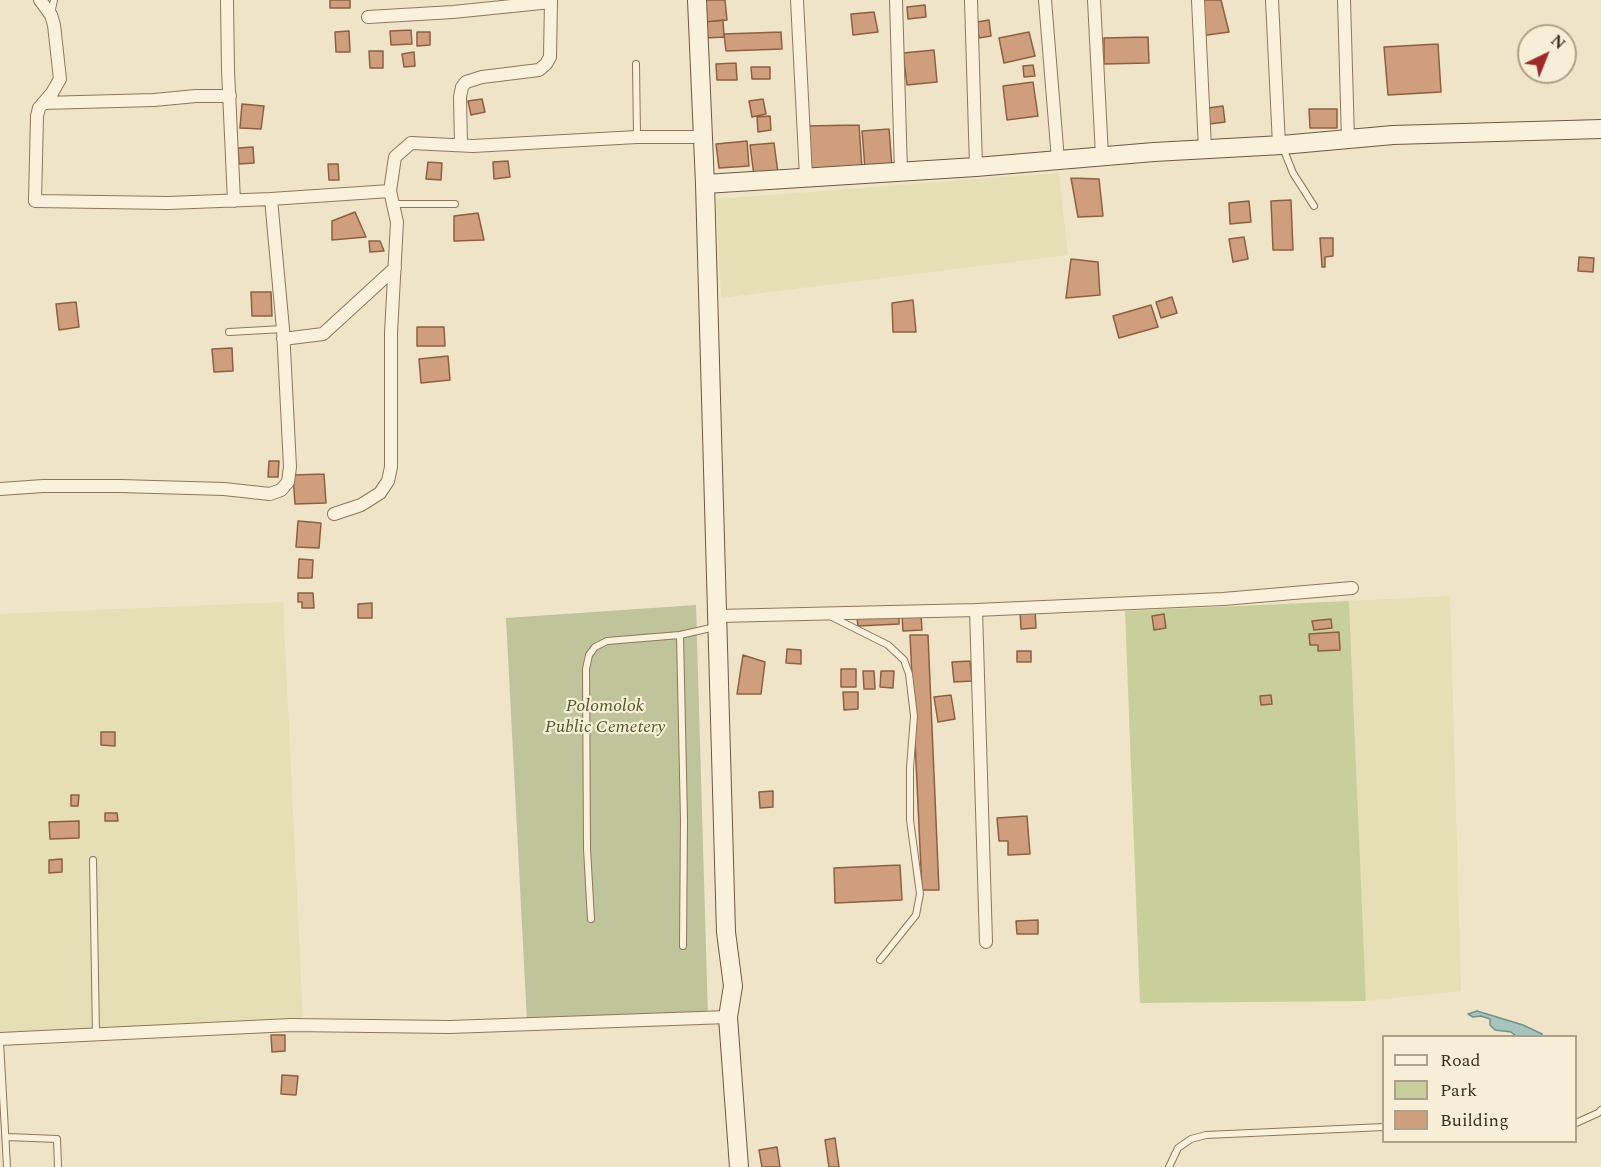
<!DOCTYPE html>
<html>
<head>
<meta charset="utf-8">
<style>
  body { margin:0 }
  #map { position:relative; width:1601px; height:1167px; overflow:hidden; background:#f0e4c8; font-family:Spectral,serif }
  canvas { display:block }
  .legend { position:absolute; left:1382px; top:1035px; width:195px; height:108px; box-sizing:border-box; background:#f7eed8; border:2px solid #ada18e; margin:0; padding:8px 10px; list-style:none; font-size:18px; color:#3d2e20 }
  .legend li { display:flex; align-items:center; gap:12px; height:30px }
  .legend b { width:30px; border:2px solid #ada18e }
  .north { position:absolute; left:1517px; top:24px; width:60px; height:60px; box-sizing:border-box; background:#f7eed8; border:2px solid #ada18e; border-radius:50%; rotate:43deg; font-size:16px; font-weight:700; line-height:24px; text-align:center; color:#3d2e20 }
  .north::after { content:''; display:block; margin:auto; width:21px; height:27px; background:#9e2a2b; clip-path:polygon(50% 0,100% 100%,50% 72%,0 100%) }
</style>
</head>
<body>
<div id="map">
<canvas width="1601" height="1167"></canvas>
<ul class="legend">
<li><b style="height:8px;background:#faf1dc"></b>Road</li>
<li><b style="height:16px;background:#c9cf9b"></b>Park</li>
<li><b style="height:16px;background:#cf9f7d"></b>Building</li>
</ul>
<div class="north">N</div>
</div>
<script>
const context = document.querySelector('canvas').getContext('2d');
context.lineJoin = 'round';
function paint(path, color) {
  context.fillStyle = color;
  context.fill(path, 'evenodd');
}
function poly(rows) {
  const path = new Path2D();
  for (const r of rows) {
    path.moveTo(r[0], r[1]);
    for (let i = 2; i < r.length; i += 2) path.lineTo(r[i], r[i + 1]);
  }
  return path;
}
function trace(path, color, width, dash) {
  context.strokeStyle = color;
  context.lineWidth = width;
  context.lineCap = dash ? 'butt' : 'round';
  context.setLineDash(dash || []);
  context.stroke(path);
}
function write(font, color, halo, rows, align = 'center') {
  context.font = font + ' Spectral,serif';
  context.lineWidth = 4.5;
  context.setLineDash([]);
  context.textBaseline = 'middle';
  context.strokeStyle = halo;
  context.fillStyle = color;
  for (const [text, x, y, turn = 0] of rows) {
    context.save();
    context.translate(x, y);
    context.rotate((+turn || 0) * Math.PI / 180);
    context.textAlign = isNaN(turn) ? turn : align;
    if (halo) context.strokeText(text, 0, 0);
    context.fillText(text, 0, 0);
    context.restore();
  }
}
paint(poly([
  [1059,173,1068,255,721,298,716,199],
  [1450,596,1461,991,1366,1001,1349,601],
  [283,602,303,1021,0,1033,0,614]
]), '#e6deb5');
paint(poly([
  [1349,601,1366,1001,1140,1003,1125,611]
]), '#c9cf9b');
paint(poly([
  [696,605,708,1017,527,1021,506,618]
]), '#bfc49a');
const water = poly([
  [1477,1011,1523,1025,1542,1034,1542,1036,1516,1036,1511,1032,1495,1030,1490,1025,1490,1019,1481,1016,1473,1017,1468,1014,1477,1011]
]);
paint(water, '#a9c4bc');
trace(water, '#6f938a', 1.5);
const building = poly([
  [330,0,350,0,350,8,330,8,330,0],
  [699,0,725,0,727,20,705,22,699,0],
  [1199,0,1221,0,1229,32,1200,36,1199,0],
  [925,5,926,17,908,19,907,7,925,5],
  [874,12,878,32,853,35,851,14,874,12],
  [723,20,724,37,706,38,705,22,723,20],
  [989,20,991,36,979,38,977,22,989,20],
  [411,30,412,44,391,45,390,31,411,30],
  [349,31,350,52,336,52,335,32,349,31],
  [417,32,430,32,430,45,417,46,417,32],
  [781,32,782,49,726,51,724,34,781,32],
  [1029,32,1035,56,1004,63,999,38,1029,32],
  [1148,37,1149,63,1104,64,1104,38,1148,37],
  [1438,44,1441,92,1388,95,1384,47,1438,44],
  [934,50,937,82,907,85,903,53,934,50],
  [369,51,383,51,383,68,370,68,369,51],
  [414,52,415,66,404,67,402,54,414,52],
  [736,63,737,80,717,80,716,64,736,63],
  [1033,65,1035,76,1024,77,1023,66,1033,65],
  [751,67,770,67,770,79,752,79,751,67],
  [1033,82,1038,116,1007,120,1003,86,1033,82],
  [482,99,485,112,471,115,468,101,482,99],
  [763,99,766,114,752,117,749,101,763,99],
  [242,104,264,106,261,129,240,128,242,104],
  [1223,106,1225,122,1210,124,1208,108,1223,106],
  [1309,109,1337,109,1337,128,1310,128,1309,109],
  [770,116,771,130,758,132,757,117,770,116],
  [859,125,862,168,807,173,805,126,859,125],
  [889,129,892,167,865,169,862,131,889,129],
  [747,141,749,166,719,168,716,144,747,141],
  [774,143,778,173,754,176,750,145,774,143],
  [253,147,254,163,239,164,238,148,253,147],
  [508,161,510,177,494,179,493,162,508,161],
  [428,162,442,163,441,180,426,179,428,162],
  [328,164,338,164,339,180,329,180,328,164],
  [1071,178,1099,179,1103,216,1078,217,1071,178],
  [1291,200,1293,250,1273,250,1271,201,1291,200],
  [1249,201,1251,222,1230,224,1229,203,1249,201],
  [355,212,366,237,332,240,332,221,355,212],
  [478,213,484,240,454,241,454,216,478,213],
  [1244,237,1248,259,1233,262,1229,239,1244,237],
  [1320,238,1333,238,1333,256,1325,257,1325,267,1322,267,1320,238],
  [369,241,380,241,384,251,370,252,369,241],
  [1579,257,1594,258,1593,272,1578,271,1579,257],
  [1071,259,1098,262,1100,295,1066,298,1071,259],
  [251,292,271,292,272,316,252,316,251,292],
  [1172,297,1177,313,1161,318,1156,302,1172,297],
  [913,300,916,332,893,332,892,303,913,300],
  [76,302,79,327,59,330,56,304,76,302],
  [1151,305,1158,327,1119,338,1113,316,1151,305],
  [417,327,444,327,445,346,417,346,417,327],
  [232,348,233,371,214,372,212,349,232,348],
  [448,356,450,380,421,383,419,359,448,356],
  [269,461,279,461,278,477,268,477,269,461],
  [324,474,326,503,295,504,293,475,324,474],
  [298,521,321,523,319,548,296,547,298,521],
  [299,559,313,560,312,578,298,578,299,559],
  [298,593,313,593,314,608,302,608,302,602,298,602,298,593],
  [372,603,372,618,358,618,358,604,372,603],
  [1035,609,1036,628,1021,629,1020,610,1035,609],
  [1164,614,1166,628,1154,630,1152,616,1164,614],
  [921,615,922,630,903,631,902,616,921,615],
  [899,616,899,624,858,626,857,618,899,616],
  [1331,619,1332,628,1314,630,1312,621,1331,619],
  [1339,632,1340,650,1318,651,1318,645,1310,645,1309,634,1339,632],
  [910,635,928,635,939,890,922,890,910,635],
  [787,649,801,650,801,664,786,663,787,649],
  [1017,651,1031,651,1031,662,1017,662,1017,651],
  [743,655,765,662,761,694,737,694,743,655],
  [970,661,972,681,954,682,952,662,970,661],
  [841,669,856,669,856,687,841,687,841,669],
  [863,671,874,671,875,689,864,689,863,671],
  [881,671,894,671,893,688,880,687,881,671],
  [843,692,858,692,858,709,844,710,843,692],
  [951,695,955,719,938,722,934,697,951,695],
  [1271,695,1272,704,1261,705,1260,696,1271,695],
  [101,732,115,732,115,746,101,745,101,732],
  [773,791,773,807,760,808,759,792,773,791],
  [71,795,79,795,78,806,71,806,71,795],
  [105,813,117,813,118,821,105,821,105,813],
  [1027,816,1030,854,1008,855,1008,841,999,841,997,818,1027,816],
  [79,821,79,838,50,839,49,822,79,821],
  [62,859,62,872,49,873,49,860,62,859],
  [900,865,902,900,835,903,834,868,900,865],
  [1038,920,1038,934,1017,934,1016,921,1038,920],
  [271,1035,285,1035,285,1051,272,1052,271,1035],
  [282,1075,298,1076,296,1095,281,1094,282,1075],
  [835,1138,839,1167,829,1167,825,1140,835,1138],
  [777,1147,780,1167,762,1167,759,1150,777,1147]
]);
paint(building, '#cf9f7d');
trace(building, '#8d5f41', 1.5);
const lane = poly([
  [51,14,54,0],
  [636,64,637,136],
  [1283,148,1293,173,1314,206],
  [393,204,455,204],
  [229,332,283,329],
  [832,617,888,645,904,660,909,674,914,716,910,768,910,820,920,894,916,915,880,960],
  [680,635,715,627],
  [93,860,96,1034],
  [591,919,587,849,586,669,589,655,595,647,607,641,680,635,684,820,683,946],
  [0,1042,7,1167],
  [1576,1123,1598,1113,1601,1110],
  [7,1137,57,1139,58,1167],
  [1169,1167,1178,1148,1191,1139,1206,1135,1384,1127]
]);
const street = poly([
  [227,0,228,70,234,201],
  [797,0,806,177],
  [896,0,901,172],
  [971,0,976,167],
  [1045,0,1058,160],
  [1094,0,1102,156],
  [1198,0,1205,149],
  [1272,0,1279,145],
  [1344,0,1348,139],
  [368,17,453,12,551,2],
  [43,103,154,100,196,96,230,96],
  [461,145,460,97,462,87,466,82,482,77,539,70,546,64,550,57,551,0],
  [390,191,395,157,411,143,473,146,637,137,703,137],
  [271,199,390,191,397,222,391,333,391,467,388,481,380,493,361,505,334,514],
  [283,339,323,334,395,268],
  [0,489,43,486,120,486,224,489,270,494,281,490,288,482,290,467,283,329,271,199,168,203,35,201,37,116,39,108,52,93,60,79,54,25,51,15,40,0],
  [976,610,986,942],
  [718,616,976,610,1223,599,1352,588],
  [0,1039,291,1025,450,1027,728,1017]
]);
const secondary = poly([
  [697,0,705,184,726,932,733,986,728,1017,739,1167],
  [705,184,976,167,1154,152,1282,145,1393,135,1601,129]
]);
trace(lane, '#8d765c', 8);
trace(street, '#8d765c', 14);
trace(secondary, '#6f573f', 20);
trace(lane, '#faf1dc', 6);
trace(street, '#faf1dc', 12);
trace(secondary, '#faf1dc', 18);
write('italic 18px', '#4d5a26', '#f7eed8', [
  ["Polomolok",605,707],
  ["Public Cemetery",605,728]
]);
</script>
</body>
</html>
